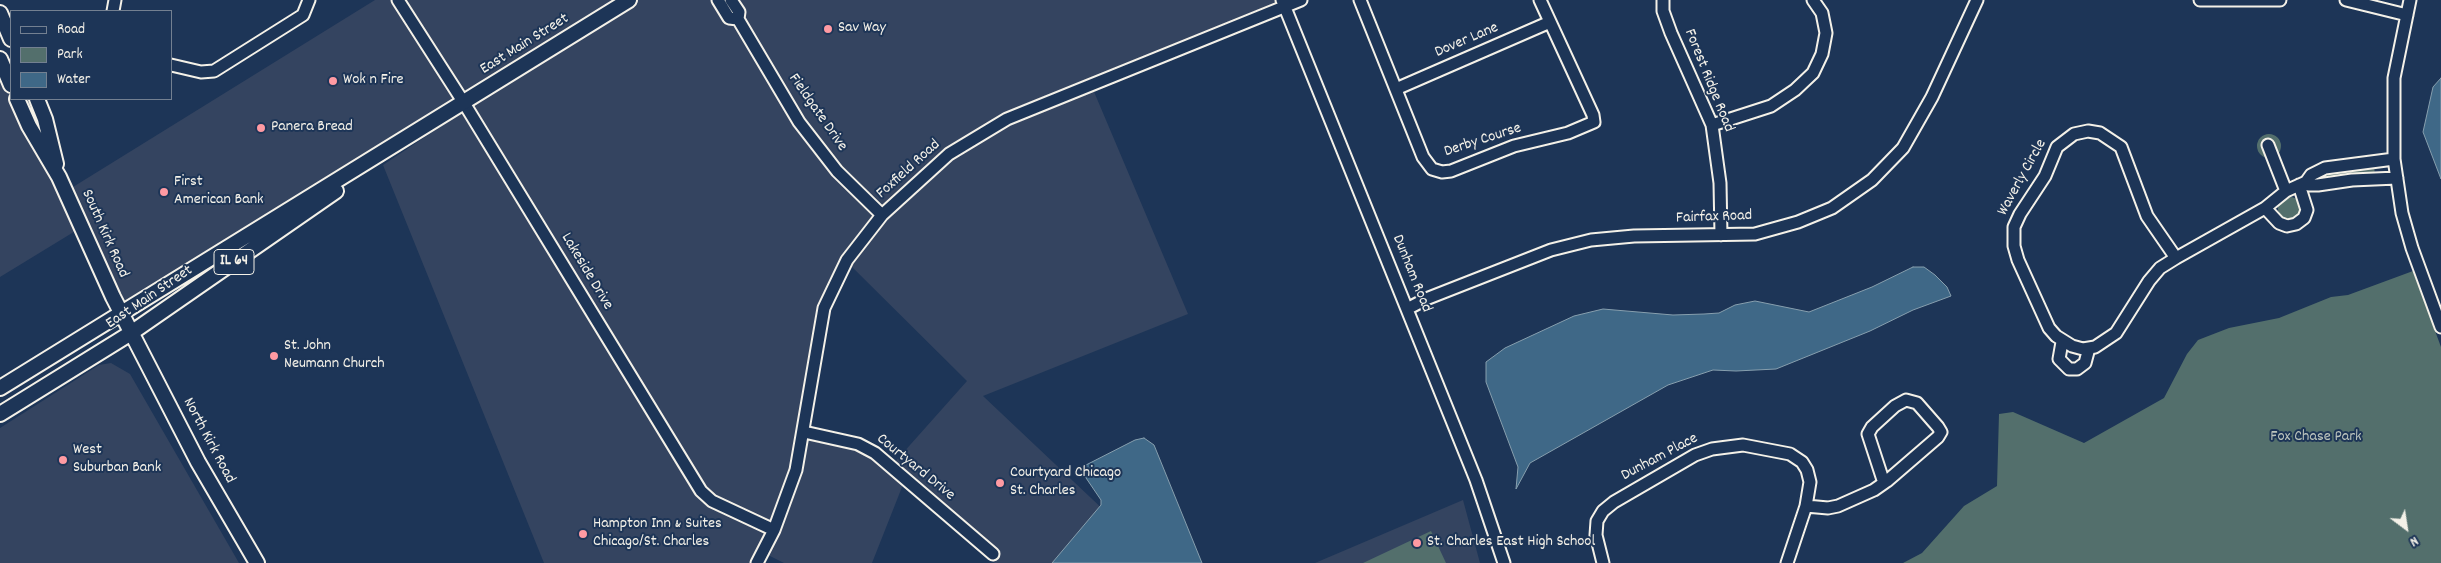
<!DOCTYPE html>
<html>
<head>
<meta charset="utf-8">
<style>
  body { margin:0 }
  #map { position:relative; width:2441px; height:563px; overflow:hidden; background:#1d3557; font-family:Dekko,sans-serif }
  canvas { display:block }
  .legend { position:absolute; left:10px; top:10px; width:162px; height:90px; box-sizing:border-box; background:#1d3557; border:1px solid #738091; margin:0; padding:6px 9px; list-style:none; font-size:15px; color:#f4f1e8 }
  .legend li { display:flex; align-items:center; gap:10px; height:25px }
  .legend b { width:25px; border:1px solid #738091 }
  .north { position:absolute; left:2381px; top:503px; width:50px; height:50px; -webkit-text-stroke:4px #1d3557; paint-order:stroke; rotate:149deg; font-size:14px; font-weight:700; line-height:20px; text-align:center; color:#f4f1e8 }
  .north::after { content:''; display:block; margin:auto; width:18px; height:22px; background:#f4f1e8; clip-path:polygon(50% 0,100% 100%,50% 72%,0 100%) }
</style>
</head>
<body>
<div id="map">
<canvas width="2441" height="563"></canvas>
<ul class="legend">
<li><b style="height:6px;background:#1d3557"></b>Road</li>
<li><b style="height:14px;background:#536f6c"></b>Park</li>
<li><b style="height:14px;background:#3f6887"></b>Water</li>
</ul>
<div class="north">N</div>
</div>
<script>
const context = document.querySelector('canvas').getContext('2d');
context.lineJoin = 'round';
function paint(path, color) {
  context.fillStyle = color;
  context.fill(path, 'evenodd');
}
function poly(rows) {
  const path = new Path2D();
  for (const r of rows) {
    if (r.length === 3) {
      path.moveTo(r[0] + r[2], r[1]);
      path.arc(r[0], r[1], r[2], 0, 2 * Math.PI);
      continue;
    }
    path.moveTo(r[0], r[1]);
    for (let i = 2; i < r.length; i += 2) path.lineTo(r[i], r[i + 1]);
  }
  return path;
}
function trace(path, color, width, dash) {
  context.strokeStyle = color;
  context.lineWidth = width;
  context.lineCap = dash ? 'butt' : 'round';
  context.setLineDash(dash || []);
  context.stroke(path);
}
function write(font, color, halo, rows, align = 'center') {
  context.font = font + ' Dekko,sans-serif';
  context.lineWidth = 4;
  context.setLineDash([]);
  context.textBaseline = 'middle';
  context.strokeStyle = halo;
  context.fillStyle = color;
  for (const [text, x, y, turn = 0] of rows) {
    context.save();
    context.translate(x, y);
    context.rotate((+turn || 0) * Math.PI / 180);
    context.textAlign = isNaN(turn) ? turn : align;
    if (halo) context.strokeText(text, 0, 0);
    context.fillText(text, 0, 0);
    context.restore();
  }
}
paint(poly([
  [375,0,619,0,123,307,73,187],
  [637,0,719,0,812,151,874,216,834,271,816,312,792,470,768,532,751,563,544,563,383,165,464,111,470,105],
  [729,0,1277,0,1279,5,1020,106,983,127,883,210,842,170,806,123],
  [0,62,11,87,11,99,17,99,77,230,0,277],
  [1092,87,1188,314,983,396,1109,515,1066,563,995,563,904,482,872,563,784,563,768,555,802,468,808,428,894,463,967,381,850,265,883,220,948,160,1018,117],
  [111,363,130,374,239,563,0,563,0,428,99,365],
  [1463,500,1480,563,1315,563]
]), '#344460');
paint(poly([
  [2269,146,12],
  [2374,167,2375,174,2317,182,2315,179,2335,171],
  [2290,209,12],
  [2413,271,2441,347,2441,563,1903,563,1922,553,1964,506,1997,486,1999,414,2013,412,2084,443,2164,398,2187,354,2198,340,2229,328,2279,318,2331,297,2348,295],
  [1431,531,1446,563,1363,563]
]), '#536f6c');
const water = poly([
  [2441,78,2441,179,2423,132,2433,87,2441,78],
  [1913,267,1924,267,1935,275,1947,287,1951,296,1913,310,1870,331,1776,369,1736,371,1713,370,1668,385,1530,463,1516,489,1518,467,1486,382,1486,362,1505,348,1574,316,1603,309,1673,315,1704,314,1719,313,1735,305,1755,301,1809,312,1872,287,1913,267],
  [1144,438,1154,445,1202,563,1052,563,1101,505,1101,500,1084,475,1086,465,1135,440,1144,438]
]);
paint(water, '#3f6887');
trace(water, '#879fae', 1);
const minor = poly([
  [398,0,464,103,701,491,712,501,774,530],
  [718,0,729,18,738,19],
  [731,0,739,12,738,19,799,122,837,171,882,215],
  [1282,0,1476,480,1504,563],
  [1360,0,1423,157,1432,169,1442,172,1451,171,1514,146,1568,133,1594,122,1593,115,1540,0],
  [1663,0,1663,11,1671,33,1712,125,1720,183,1721,235],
  [2200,0,2280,0],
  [2346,0,2407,15],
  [2410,0,2394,78,2394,159,2402,213,2412,248,2441,327],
  [113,11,115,0],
  [171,65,201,72,214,71,303,15,309,0],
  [1396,89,1550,22],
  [1712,125,1771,106,1795,90,1813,73,1822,54,1826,33,1822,13,1813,0],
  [2268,145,2286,191],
  [2306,182,2309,185,2318,185,2352,180,2397,178],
  [2265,208,2279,223,2287,226,2296,224,2304,218,2307,210,2299,185],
  [2176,258,2147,216,2121,147,2100,133,2088,131,2074,134,2057,147,2045,176,2020,214,2014,227,2014,246,2018,260,2049,328,2056,336,2072,346,2083,349,2095,347,2116,333,2149,281,2160,268,2176,258,2265,208,2286,191,2306,182,2311,175,2325,168,2394,159],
  [1407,309,1426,299,1551,250,1591,240,1634,236,1755,234,1798,222,1832,208,1872,180,1903,148,1932,97,1977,0],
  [2062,342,2059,359,2069,369,2077,369,2085,363,2089,348],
  [804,432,858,444,875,453,993,554],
  [1806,506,1828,508,1838,506,1874,490,1884,483,1887,481,1938,437,1941,432,1938,427,1917,403,1906,400,1895,406,1872,427,1868,434,1884,483],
  [757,563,774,530,796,470,824,308,847,260,882,215,949,154,1007,119,1301,0],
  [1603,563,1596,535,1597,521,1603,511,1614,502,1695,455,1712,449,1743,445,1790,454,1802,462,1807,470,1810,482,1806,506,1787,563]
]);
const major = poly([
  [0,13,11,39],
  [0,59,11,85],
  [17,99,29,126,59,177,113,297,198,462,257,563],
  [37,99,45,119,56,164],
  [0,388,629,0],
  [0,414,131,333,336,191]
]);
trace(minor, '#f4f1e8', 15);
trace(major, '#f4f1e8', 18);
trace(minor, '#1d3557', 11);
trace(major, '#1d3557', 14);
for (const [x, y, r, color] of [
  [828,29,5,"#ff9aa2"],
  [333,81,5,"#ff9aa2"],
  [261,128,5,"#ff9aa2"],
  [164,192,5,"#ff9aa2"],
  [274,356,5,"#ff9aa2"],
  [63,460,5,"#ff9aa2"],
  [1000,483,5,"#ff9aa2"],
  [583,534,5,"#ff9aa2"],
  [1417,543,5,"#ff9aa2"]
]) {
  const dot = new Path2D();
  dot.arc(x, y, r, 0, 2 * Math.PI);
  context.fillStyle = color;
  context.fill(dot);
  trace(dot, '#1d3557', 2);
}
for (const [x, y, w] of [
  [234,262,40]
]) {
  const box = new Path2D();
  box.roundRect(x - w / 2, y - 12.5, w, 25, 4);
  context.fillStyle = '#1d3557';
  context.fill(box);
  trace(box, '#f4f1e8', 1);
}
write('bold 15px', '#f4f1e8', null, [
  ["IL 64",234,262]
]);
write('16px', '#f4f1e8', '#1d3557', [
  ["Sav Way",838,29],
  ["Wok n Fire",343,81],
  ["Panera Bread",271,128],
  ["First",174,183],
  ["American Bank",174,201],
  ["St. John",284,347],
  ["Neumann Church",284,365],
  ["West",73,451],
  ["Suburban Bank",73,469],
  ["Courtyard Chicago",1010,474],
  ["St. Charles",1010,492],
  ["Hampton Inn & Suites",593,525],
  ["Chicago/St. Charles",593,543],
  ["St. Charles East High School",1427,543]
], 'left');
write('16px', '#f4f1e8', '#1d3557', [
  ["Dover Lane",1467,41,-23],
  ["East Main Street",525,45,-32],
  ["Forest Ridge Road",1708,81,68],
  ["Fieldgate Drive",817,113,55],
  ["Derby Course",1483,141,-18],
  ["Foxfield Road",909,170,-42],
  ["Waverly Circle",2023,178,-61],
  ["Fairfax Road",1714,218,-2],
  ["South Kirk Road",104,234,66],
  ["Lakeside Drive",586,272,59],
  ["Dunham Road",1411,274,68],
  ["East Main Street",150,298,-34],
  ["North Kirk Road",208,441,62],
  ["Dunham Place",1660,458,-28],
  ["Courtyard Drive",915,468,39]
]);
write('16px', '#bcc4bd', '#1d3557', [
  ["Fox Chase Park",2316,438]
]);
</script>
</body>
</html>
